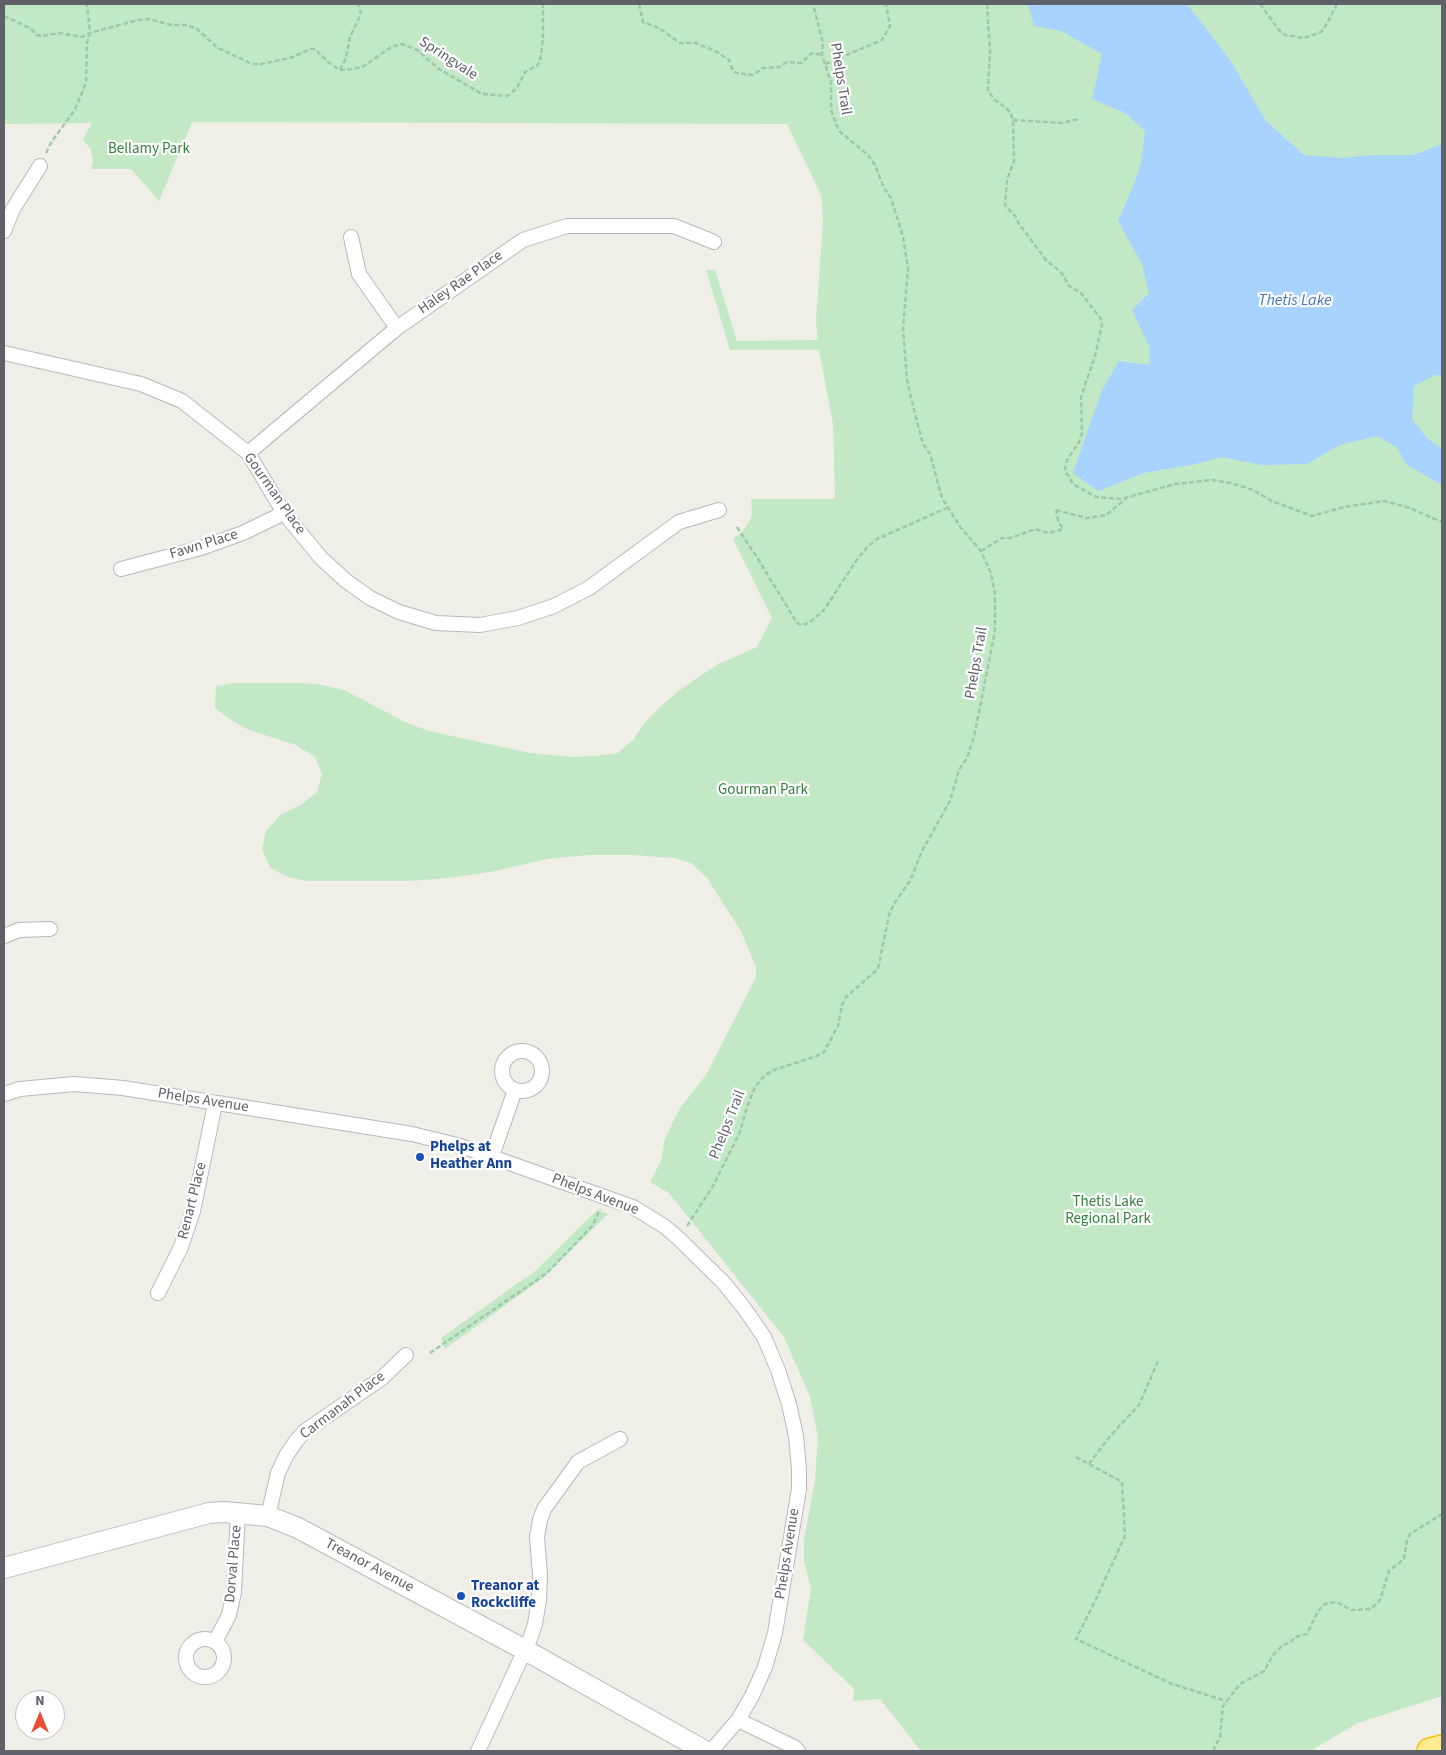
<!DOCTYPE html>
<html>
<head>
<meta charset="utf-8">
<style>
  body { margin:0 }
  #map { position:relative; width:1446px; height:1755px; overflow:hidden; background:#f0efe7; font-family:"Source Sans 3",sans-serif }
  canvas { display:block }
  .frame { position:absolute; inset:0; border:5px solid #5e6167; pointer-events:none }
  .north { position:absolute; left:15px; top:1690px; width:50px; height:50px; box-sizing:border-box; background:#fff; border:1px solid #bfc0c2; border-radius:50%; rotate:0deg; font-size:14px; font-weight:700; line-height:20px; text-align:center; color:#5e6167 }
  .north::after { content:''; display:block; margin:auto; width:18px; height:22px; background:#ec4e31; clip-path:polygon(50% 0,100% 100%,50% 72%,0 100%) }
</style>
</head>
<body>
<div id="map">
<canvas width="1446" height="1755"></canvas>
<div class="frame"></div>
<div class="north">N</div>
</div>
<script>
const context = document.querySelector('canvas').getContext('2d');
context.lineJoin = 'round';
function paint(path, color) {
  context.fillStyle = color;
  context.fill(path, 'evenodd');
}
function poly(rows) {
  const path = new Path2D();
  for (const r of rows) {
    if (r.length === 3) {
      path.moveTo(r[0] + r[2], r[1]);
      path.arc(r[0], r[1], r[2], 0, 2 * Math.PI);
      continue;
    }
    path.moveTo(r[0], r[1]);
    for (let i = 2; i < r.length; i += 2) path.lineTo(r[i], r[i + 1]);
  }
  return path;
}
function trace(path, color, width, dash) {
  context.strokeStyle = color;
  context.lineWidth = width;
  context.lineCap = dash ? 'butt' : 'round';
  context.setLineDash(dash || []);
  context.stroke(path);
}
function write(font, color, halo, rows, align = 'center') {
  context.font = font + ' "Source Sans 3",sans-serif';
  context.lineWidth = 4.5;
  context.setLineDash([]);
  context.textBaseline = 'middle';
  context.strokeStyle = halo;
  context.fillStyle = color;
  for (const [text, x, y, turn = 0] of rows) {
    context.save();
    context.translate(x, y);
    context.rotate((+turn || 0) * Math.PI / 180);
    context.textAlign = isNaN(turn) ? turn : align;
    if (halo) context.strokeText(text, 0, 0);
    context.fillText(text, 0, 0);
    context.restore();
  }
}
paint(poly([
  [4,4,1442,4,1442,1696,1358,1723,1310,1751,921,1751,880,1699,853,1701,854,1689,803,1640,811,1588,804,1561,804,1540,815,1480,818,1437,810,1397,784,1337,669,1193,650,1182,661,1161,664,1142,672,1124,681,1107,706,1075,756,977,756,967,742,933,707,878,691,863,674,858,633,855,588,855,548,859,490,872,449,878,408,881,307,881,287,877,270,867,262,849,266,831,281,814,301,805,317,792,322,774,315,757,296,745,249,730,231,720,215,708,216,686,237,683,304,683,323,685,344,690,405,722,429,731,530,753,572,757,595,756,618,753,634,739,645,722,661,706,677,692,718,664,757,647,772,618,733,539,743,531,750,520,752,513,751,499,835,499,833,424,819,350,730,350,706,270,715,270,737,341,818,340,816,320,823,220,821,195,787,124,192,122,159,201,131,169,91,169,93,162,91,150,83,139,92,123,4,124],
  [597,1210,608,1214,543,1278,445,1349,441,1338,535,1271]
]), '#c3e8c6');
paint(poly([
  [1028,4,1187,4,1230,60,1265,120,1304,155,1339,158,1373,155,1413,155,1442,144,1442,376,1435,375,1414,386,1412,419,1426,437,1442,449,1442,485,1407,465,1396,447,1377,436,1340,445,1307,464,1262,465,1221,457,1196,464,1144,473,1098,491,1073,473,1102,390,1119,361,1149,365,1150,348,1132,310,1149,293,1142,264,1118,221,1134,184,1141,163,1145,131,1125,113,1092,99,1102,54,1061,31,1034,26]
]), '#a8d2ff');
const street = poly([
  [4,231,13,209,40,166],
  [351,237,359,274,397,328],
  [4,353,141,384,182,401,248,453,284,513,321,558,345,580,370,598,399,612,436,623,480,625,518,618,554,606,589,588,679,522,719,510],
  [248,453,397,328,523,240,567,226,674,226,714,242],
  [121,569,201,548,243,533,284,513],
  [4,936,19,930,50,929],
  [522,1071,20],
  [4,1094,20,1089,74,1084,123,1088,412,1134,461,1146,633,1207,664,1226,678,1238,723,1282,744,1308,764,1337,778,1370,789,1404,796,1436,799,1469,799,1489,775,1633,765,1667,752,1696,738,1720,711,1751],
  [492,1156,515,1090],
  [158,1293,181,1247,193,1211,215,1104],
  [268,1516,278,1473,286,1456,296,1441,305,1431,382,1378,406,1355],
  [205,1658,19],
  [215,1642,229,1615,234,1592,238,1513],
  [738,1720,794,1747,798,1751],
  [478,1751,530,1639,535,1624,539,1600,540,1575,537,1537,540,1520,544,1509,578,1462,620,1439]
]);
const secondary = poly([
  [4,1568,209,1513,224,1512,268,1516,298,1528,525,1650,705,1751]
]);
const highway = poly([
  [1430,1751,1442,1748]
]);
trace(street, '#b7b8bd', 16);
trace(secondary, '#b8bac0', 22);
trace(highway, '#f7be00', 28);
trace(poly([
  [639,4,643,22,659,28,680,43,696,43,717,52,729,60,733,71,736,73,753,75,763,68,779,67,787,62,801,63,812,53,822,55],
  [987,4,990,51,988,91,995,100,1005,107,1010,112,1013,120,1014,161,1007,180,1005,205,1015,216,1019,224,1046,260,1061,272,1069,286,1081,293,1101,319,1102,325,1095,356,1081,397,1082,433,1079,442,1067,460,1065,470,1073,484,1096,497,1121,499,1175,484,1211,480,1231,483,1253,490,1272,501,1312,516,1344,507,1384,501,1410,508,1442,522],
  [1260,4,1278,29,1285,35,1304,38,1321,32,1326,25,1337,4],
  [4,16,30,28,37,35,42,36,60,33,82,37,90,33,138,20,148,19,172,25,186,25,196,28,218,48,252,64,261,64,290,58,311,49,315,49,328,62,340,70,354,69,364,66,391,47,402,44,417,50,439,69,482,94,507,96,517,88,525,72,537,66,540,62,543,38,543,4],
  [825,64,882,40,890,26,886,4],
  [340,70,346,58,350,37,361,14,358,4],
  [1013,120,1062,123,1079,119],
  [46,153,52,141,74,111,83,91,86,81,87,43,90,33,87,4],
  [1056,510,1087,518,1106,515,1127,498],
  [737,527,758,559,797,623,801,625,809,623,824,610,856,561,868,546,877,539,947,508],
  [981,551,1002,538,1011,538,1035,529,1049,533,1063,529,1058,520,1056,510],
  [687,1226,713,1186,740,1132,747,1107,755,1087,765,1075,774,1070,817,1056,824,1052,838,1026,842,1005,846,997,878,969,889,915,895,902,910,881,922,851,950,801,959,770,967,758,974,737,995,631,995,594,991,573,981,551,961,528,942,498,930,454,923,444,912,402,907,380,903,328,908,269,903,236,891,198,884,188,875,165,868,155,839,131,831,110,831,82,822,55,823,43,813,4],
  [430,1353,547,1273,593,1225,600,1209],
  [1076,1457,1122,1482,1125,1536,1096,1599,1076,1639,1172,1684,1226,1701],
  [1089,1464,1111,1435,1139,1405,1158,1361],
  [1213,1751,1220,1737,1223,1706,1240,1684,1264,1671,1273,1655,1283,1645,1290,1643,1295,1637,1307,1634,1318,1611,1325,1604,1337,1602,1351,1610,1371,1609,1380,1600,1389,1571,1404,1559,1407,1540,1410,1534,1442,1514]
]), '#9cc9ad', 2.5, [5, 2.5]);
trace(street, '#fff', 14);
trace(secondary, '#fff', 20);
trace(highway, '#feeb8f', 25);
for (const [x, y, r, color] of [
  [420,1157,5,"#1a4fb4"],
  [461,1596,5,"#1a4fb4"]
]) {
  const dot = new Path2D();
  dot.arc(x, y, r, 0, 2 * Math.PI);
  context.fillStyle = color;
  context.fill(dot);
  trace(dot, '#fff', 2);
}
write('15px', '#5e6167', '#fff', [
  ["Springvale",448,59,33],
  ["Phelps Trail",840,79,81],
  ["Haley Rae Place",461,283,-35],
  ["Gourman Place",274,494,55],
  ["Fawn Place",204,545,-17],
  ["Phelps Trail",977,663,-80],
  ["Phelps Avenue",203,1101,9],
  ["Phelps Trail",728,1125,-68],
  ["Phelps Avenue",595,1195,21],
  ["Renart Place",193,1201,-76],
  ["Carmanah Place",343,1406,-37],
  ["Phelps Avenue",788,1554,-81],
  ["Dorval Place",234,1564,-85],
  ["Treanor Avenue",369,1566,28]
]);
write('15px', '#32823c', '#fff', [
  ["Bellamy Park",149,150],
  ["Gourman Park",763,791],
  ["Thetis Lake",1108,1203],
  ["Regional Park",1108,1220]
]);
write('bold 15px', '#164399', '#fff', [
  ["Phelps at",430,1148],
  ["Heather Ann",430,1165],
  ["Treanor at",471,1587],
  ["Rockcliffe",471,1604]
], 'left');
write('italic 16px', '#4476bd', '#fff', [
  ["Thetis Lake",1295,301]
]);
</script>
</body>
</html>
